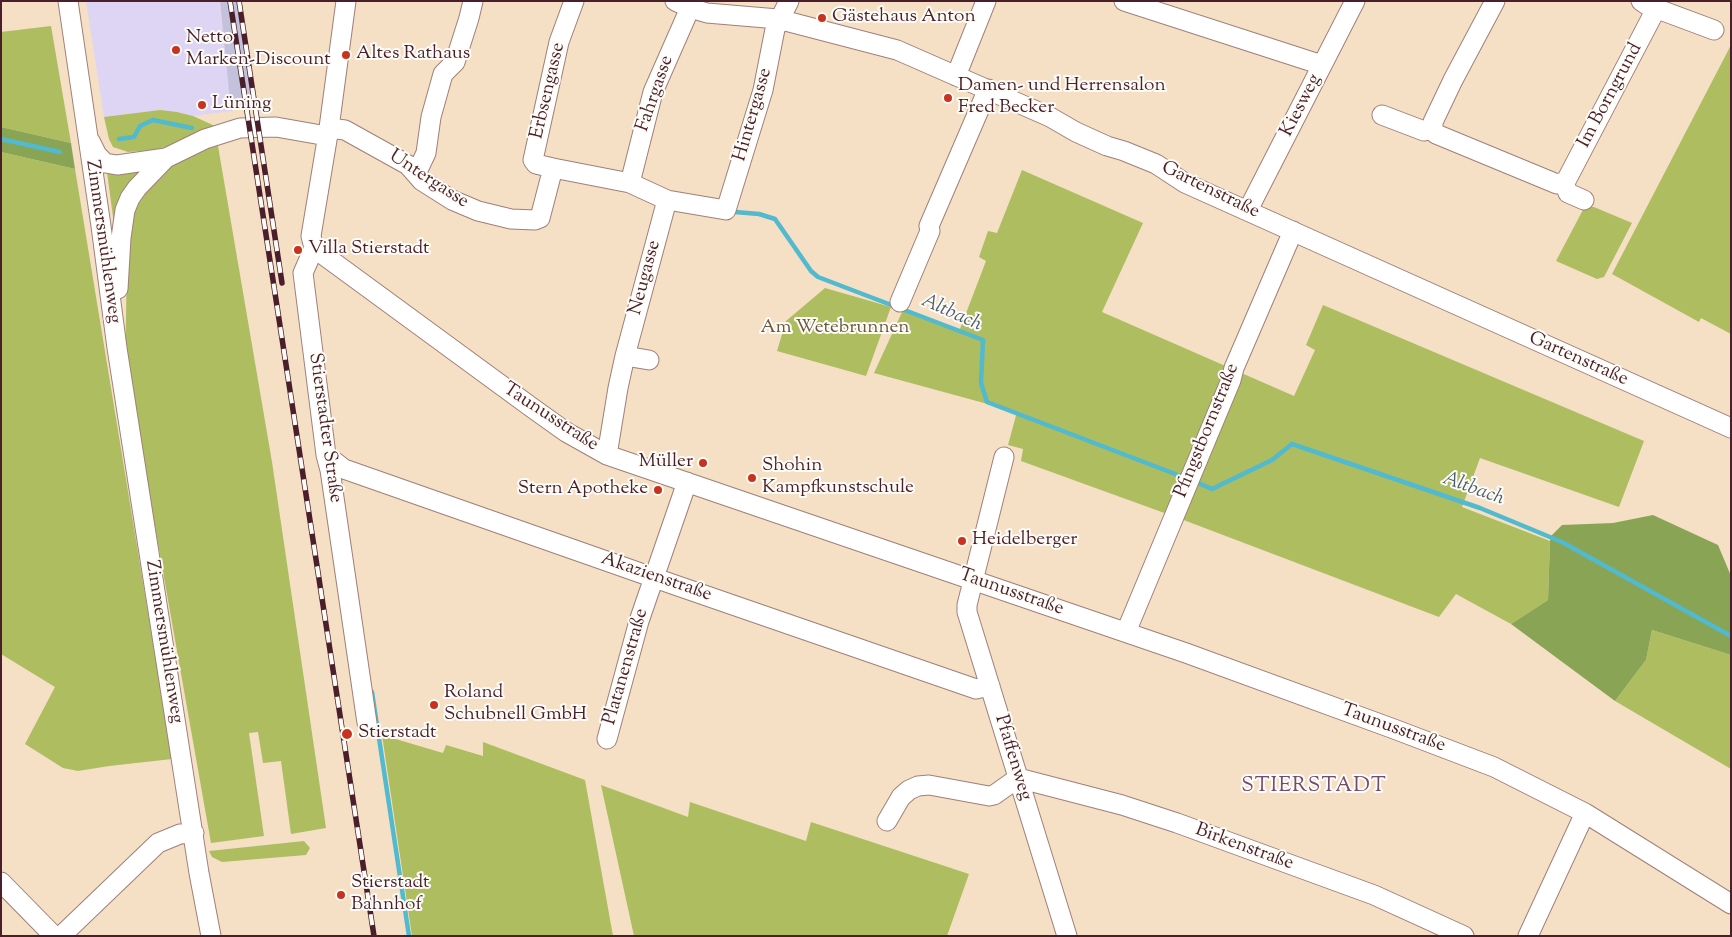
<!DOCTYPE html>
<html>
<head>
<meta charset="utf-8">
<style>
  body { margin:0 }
  #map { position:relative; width:1732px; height:937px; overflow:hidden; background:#f5dfc5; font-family:"Sorts Mill Goudy",serif }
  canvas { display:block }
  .frame { position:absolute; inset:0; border:2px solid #4a1f2b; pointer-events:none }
</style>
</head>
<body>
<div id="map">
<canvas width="1732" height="937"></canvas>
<div class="frame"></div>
</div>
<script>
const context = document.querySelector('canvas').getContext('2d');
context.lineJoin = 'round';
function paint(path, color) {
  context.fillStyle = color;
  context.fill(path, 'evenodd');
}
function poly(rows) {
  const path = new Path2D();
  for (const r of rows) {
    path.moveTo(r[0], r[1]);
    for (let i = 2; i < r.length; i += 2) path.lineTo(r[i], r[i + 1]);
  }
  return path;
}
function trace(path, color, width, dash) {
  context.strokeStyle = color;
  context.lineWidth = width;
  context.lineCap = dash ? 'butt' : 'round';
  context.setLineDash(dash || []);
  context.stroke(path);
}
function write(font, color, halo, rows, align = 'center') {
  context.font = font + ' "Sorts Mill Goudy",serif';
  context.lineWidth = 4;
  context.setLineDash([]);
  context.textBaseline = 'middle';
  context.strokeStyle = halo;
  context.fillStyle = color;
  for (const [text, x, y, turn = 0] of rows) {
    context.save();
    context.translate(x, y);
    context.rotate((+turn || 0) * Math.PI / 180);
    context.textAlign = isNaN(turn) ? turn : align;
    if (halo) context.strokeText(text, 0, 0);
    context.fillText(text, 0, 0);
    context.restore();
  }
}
paint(poly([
  [86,1,220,1,231,111,193,116,177,112,160,110,104,117]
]), '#ded5f5');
paint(poly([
  [220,1,241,1,254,107,241,106,231,111]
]), '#c3c1db');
paint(poly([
  [51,26,71,143,1,127,1,32],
  [1731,45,1731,334,1701,318,1699,322,1612,274],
  [160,110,177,112,193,116,215,126,185,138,172,145,154,150,128,152,113,147,109,139,104,117],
  [216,145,218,146,272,462,326,828,291,834,281,761,263,763,258,732,249,733,264,836,211,843,125,357,126,320,127,245,136,201,168,168,188,154],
  [1,152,75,169,172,759,109,766,78,771,63,768,25,744,55,687,1,654],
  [145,169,115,232,107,172],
  [1022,170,1143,223,1102,312,1294,396,1315,350,1306,345,1323,305,1644,441,1619,507,1480,458,1462,507,1550,541,1548,600,1511,624,1456,594,1439,617,1181,519,1021,461,1023,449,1008,445,1017,412,874,373,903,310,960,329,986,261,979,257,988,231,997,233],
  [1585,206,1594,207,1632,223,1604,277,1597,279,1556,261],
  [825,288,891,307,866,376,777,351,786,321],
  [1652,630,1731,655,1731,769,1615,701,1646,660],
  [382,735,443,753,446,745,483,756,483,742,585,780,613,936,412,936],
  [601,785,688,817,690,802,806,841,811,822,969,874,947,936,634,936],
  [304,841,310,848,306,855,222,862,212,857,209,851]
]), '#adbd60');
paint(poly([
  [1,127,71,143,75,169,1,152],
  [1653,515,1718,545,1731,576,1731,655,1652,630,1646,660,1615,701,1511,624,1548,600,1550,541,1551,536,1562,525,1613,523]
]), '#8aa456');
trace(poly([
  [1,139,60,152],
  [119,139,134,137,140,126,153,120,192,128],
  [735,212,759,214,775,219,811,271,818,277,983,340,981,383,987,402,1183,477],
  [1196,482,1212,489,1272,460,1292,444,1480,508,1562,542,1731,636],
  [372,692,409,936]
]), '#51bace', 4.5);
const minor = poly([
  [68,1,101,226,117,348,199,873,211,936],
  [346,1,329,128,311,236,314,248,303,273,326,455,330,470,367,723],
  [675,1,690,8,707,13,778,19,897,50,1050,117,1076,132,1107,146,1124,151,1156,164,1185,183,1731,428],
  [1124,1,1322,65],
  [1495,1,1453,80,1433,122,1433,129,1436,134,1557,184,1564,182,1567,179,1656,9],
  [1641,1,1647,5,1714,30],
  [956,76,986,1],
  [1382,115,1424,131,1433,129],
  [329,128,345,130,408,165,422,181,452,200,478,211,511,219,535,220,540,218,553,168,630,183,667,200,726,210,763,90,775,29,789,1],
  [90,141,97,155,105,163,117,165,166,158],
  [553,168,536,164,533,160,559,42,574,1],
  [416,174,426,153,431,117,443,74,455,62,469,18,473,1],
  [1564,182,1568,193,1584,200],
  [630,183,653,92,690,8],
  [1248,210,1355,1],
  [314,248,531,407,566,432,607,455,1186,653,1394,729,1494,767,1585,813,1731,904],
  [118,289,121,238,125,210,130,198,137,188,166,158,205,139,240,128,276,127,327,136],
  [900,302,930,231,929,226,988,89],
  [625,356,649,360],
  [326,455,344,469,649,576,976,689,990,686],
  [607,455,618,388,625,356,667,200],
  [1004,457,967,605,967,612,1067,936],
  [1126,632,1231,380,1234,368,1293,231],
  [607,739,639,621,687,482],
  [887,821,901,797,909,790,918,786,929,785,989,796,994,795,1018,778,1122,805,1177,823,1374,895,1464,936],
  [1,882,54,936],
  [61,936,158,843,180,834,194,833],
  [1528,936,1585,813]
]);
trace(minor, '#a07f78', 21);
trace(minor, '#fff', 19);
const rail = poly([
  [230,1,374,936],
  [239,1,282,283]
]);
trace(rail, '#4a1f2b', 5.5);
trace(rail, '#fdfcf7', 4, [11]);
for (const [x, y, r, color] of [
  [822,18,5,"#c8321e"],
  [176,50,5,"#c8321e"],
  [346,55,5,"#c8321e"],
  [948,98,5,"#c8321e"],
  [202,105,5,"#c8321e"],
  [298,250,5,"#c8321e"],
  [703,463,5,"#c8321e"],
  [752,478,5,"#c8321e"],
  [658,490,5,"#c8321e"],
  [962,541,5,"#c8321e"],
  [434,705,5,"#c8321e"],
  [347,734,6,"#c8321e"],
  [341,895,5,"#c8321e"]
]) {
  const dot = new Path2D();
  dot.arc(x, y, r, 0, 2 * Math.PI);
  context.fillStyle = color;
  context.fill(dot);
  trace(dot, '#fdfcf7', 2);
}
write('19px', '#4a1f2b', '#fdfcf7', [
  ["Gästehaus Anton",832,18],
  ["Netto",186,39],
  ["Marken-Discount",186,61],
  ["Altes Rathaus",356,55],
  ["Damen- und Herrensalon",958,87],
  ["Fred Becker",958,109],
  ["Lüning",212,105],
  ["Villa Stierstadt",308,250],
  ["Müller",693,463,"right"],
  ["Shohin",762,467],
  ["Kampfkunstschule",762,489],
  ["Stern Apotheke",648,490,"right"],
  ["Heidelberger",972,541],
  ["Roland",444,694],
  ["Schubnell GmbH",444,716],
  ["Stierstadt",358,734],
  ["Stierstadt",351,884],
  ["Bahnhof",351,906]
], 'left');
write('19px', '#4a1f2b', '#fdfcf7', [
  ["Erbsengasse",549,91,-77],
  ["Fahrgasse",656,94,-71],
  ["Im Borngrund",1611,96,-62],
  ["Kiesweg",1302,106,-63],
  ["Hintergasse",754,115,-74],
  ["Untergasse",428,180,33],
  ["Gartenstraße",1210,191,26],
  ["Zimmersmühlenweg",102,242,82],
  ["Neugasse",646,278,-75],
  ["Gartenstraße",1578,360,24],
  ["Taunusstraße",550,418,33],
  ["Stierstadter Straße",324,428,82],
  ["Pfingstbornstraße",1208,431,-68],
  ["Akazienstraße",656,578,19],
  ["Taunusstraße",1011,593,19],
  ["Zimmersmühlenweg",163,642,81],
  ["Platanenstraße",627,667,-74],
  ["Taunusstraße",1393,729,20],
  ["Pfaffenweg",1012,758,73],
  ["Birkenstraße",1244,848,20]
]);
write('19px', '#6d563e', '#fdfcf7', [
  ["Am Wetebrunnen",835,329]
]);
write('italic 20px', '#4d5d6c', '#fdfcf7', [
  ["Altbach",951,314,24],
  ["Altbach",1473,490,20]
]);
context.letterSpacing = '1px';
write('21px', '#734b6c', '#fdfcf7', [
  ["STIERSTADT",1314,787]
]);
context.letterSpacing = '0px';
</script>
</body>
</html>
